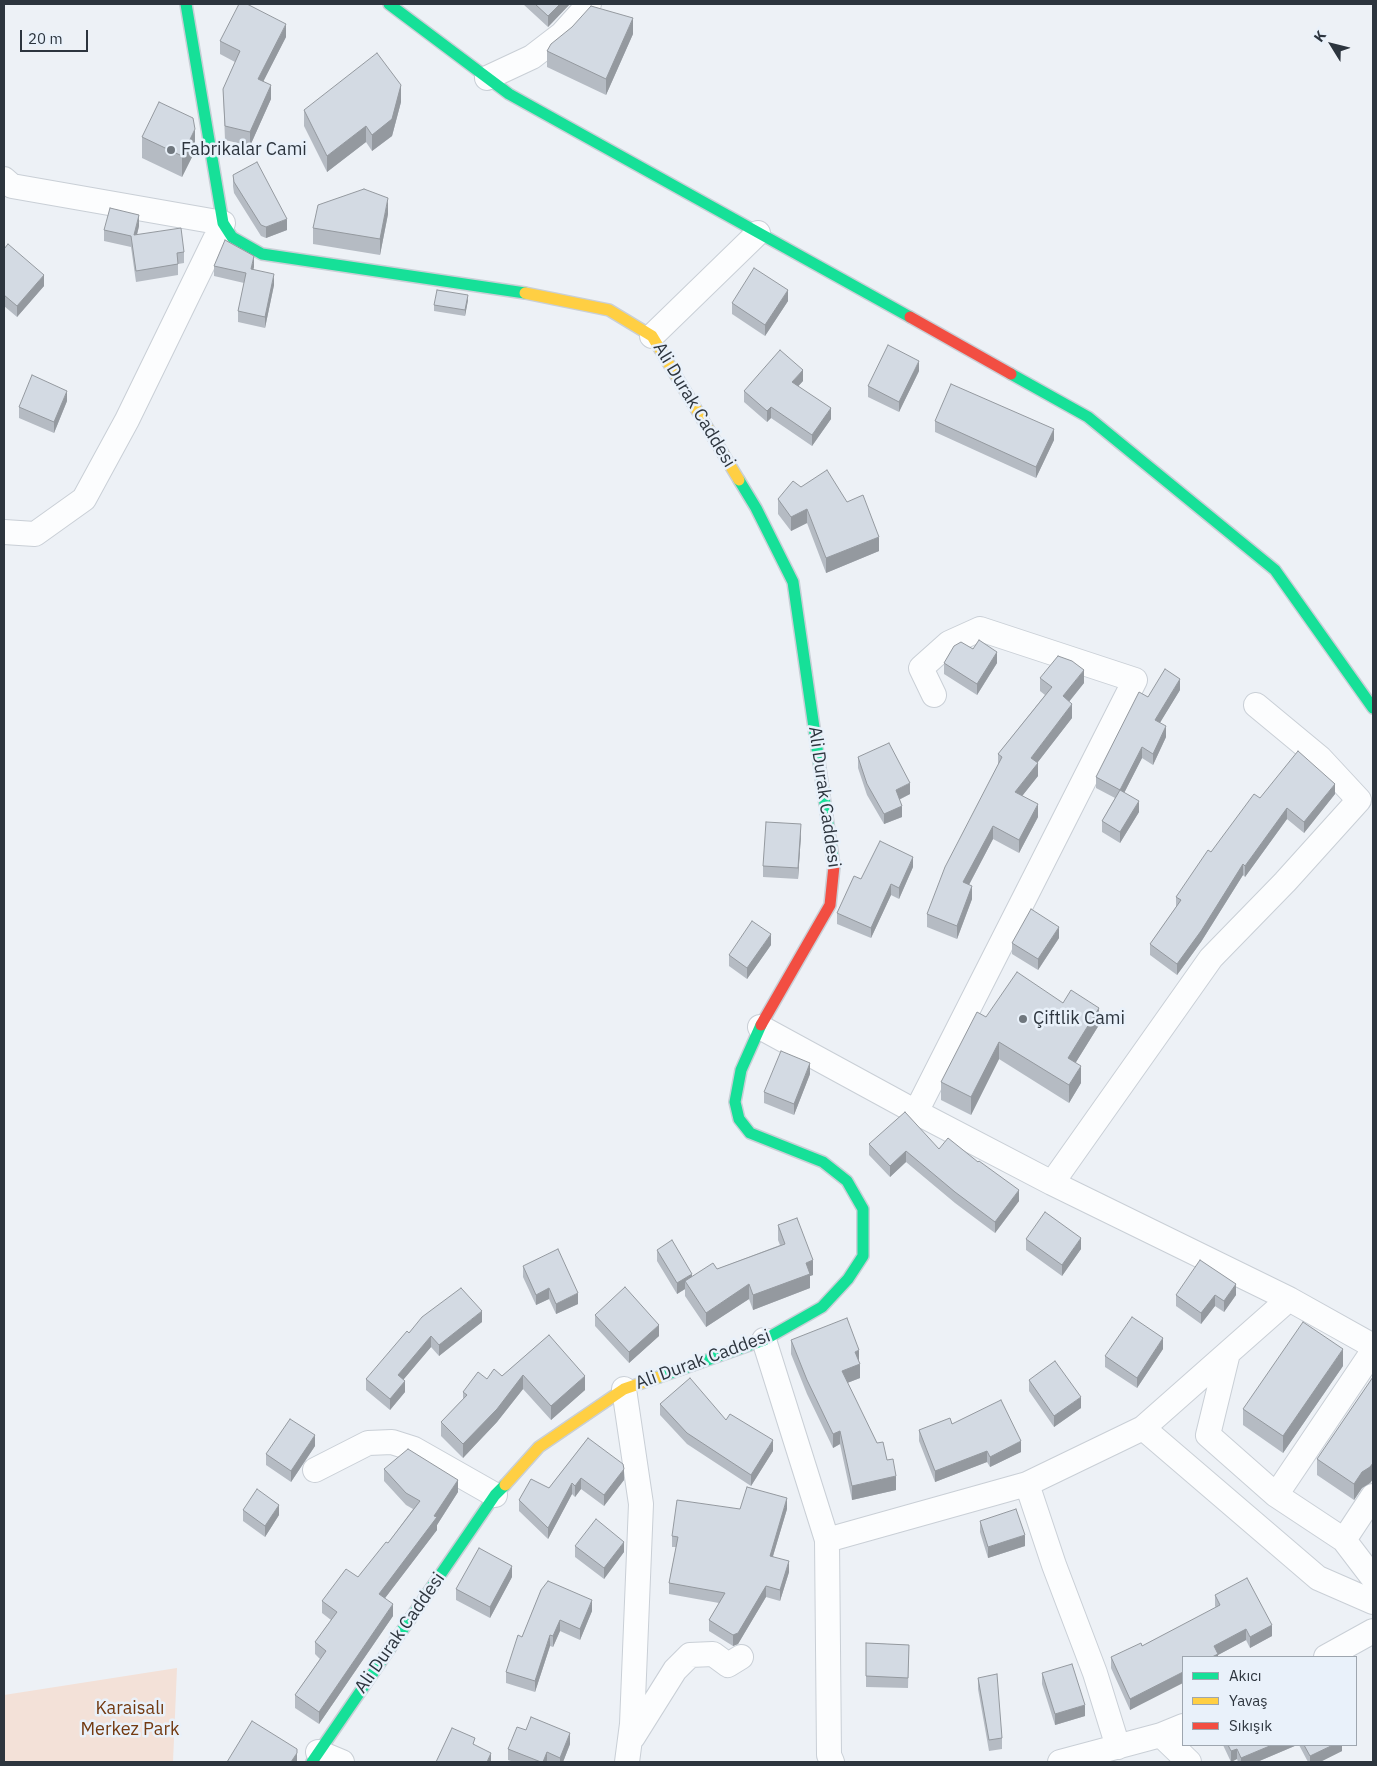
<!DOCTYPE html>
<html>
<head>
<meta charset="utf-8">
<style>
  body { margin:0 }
  #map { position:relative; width:1377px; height:1766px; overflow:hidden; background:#edf1f6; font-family:"IBM Plex Sans",sans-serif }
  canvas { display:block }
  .frame { position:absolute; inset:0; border:5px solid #2d353e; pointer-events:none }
  .legend { position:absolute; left:1182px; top:1656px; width:175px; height:90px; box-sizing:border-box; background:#e9f1fa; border:1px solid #9ea6af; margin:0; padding:6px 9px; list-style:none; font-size:15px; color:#2d353e }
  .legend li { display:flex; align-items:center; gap:10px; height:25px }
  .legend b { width:25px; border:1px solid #9ea6af }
  .north { position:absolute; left:1307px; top:20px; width:50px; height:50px; -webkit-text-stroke:4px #e9f1fa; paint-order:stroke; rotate:306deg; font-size:14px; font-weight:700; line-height:20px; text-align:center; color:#2d353e }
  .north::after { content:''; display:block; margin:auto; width:18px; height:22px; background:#2d353e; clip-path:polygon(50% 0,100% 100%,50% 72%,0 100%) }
  .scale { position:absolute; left:20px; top:30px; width:68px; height:22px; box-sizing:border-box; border:2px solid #2d353e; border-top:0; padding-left:6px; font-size:15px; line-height:18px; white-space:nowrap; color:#2d353e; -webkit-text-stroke:4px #e9f1fa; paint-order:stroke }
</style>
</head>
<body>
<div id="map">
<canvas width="1377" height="1766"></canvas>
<div class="frame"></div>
<ul class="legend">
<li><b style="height:6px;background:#16e098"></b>Akıcı</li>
<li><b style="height:6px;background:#ffcf43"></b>Yavaş</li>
<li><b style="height:6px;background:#f24e42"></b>Sıkışık</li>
</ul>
<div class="north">K</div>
<div class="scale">20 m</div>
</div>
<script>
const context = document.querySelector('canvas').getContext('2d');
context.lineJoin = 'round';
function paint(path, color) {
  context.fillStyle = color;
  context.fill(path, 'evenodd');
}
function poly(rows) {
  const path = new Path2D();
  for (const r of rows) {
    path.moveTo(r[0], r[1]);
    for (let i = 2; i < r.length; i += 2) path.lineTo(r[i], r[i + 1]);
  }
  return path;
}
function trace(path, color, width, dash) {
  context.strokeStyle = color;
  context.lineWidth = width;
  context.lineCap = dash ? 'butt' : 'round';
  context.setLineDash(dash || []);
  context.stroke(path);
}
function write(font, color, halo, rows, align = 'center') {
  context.font = font + ' "IBM Plex Sans",sans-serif';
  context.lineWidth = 5;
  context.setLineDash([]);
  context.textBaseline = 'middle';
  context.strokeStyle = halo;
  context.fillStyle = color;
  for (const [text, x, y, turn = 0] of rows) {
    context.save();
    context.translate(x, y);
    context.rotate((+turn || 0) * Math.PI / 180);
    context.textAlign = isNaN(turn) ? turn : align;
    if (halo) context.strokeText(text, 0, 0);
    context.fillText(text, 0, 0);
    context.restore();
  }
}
paint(poly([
  [177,1668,173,1762,4,1762,4,1695]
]), '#f3e1d8');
const street = poly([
  [487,78,532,57,562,34,589,4],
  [4,179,12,186,223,223,127,420,84,499,35,534,4,532],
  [652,336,758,233],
  [760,1027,916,1112,1052,1183,1289,1299,1373,1346],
  [916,1112,1135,680,980,629,949,643,921,668,934,695],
  [1052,1183,1211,958,1285,882,1359,800,1320,758,1256,705],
  [764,1340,827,1540,829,1755,832,1762],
  [1228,1353,1208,1435,1276,1495,1344,1540,1373,1578],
  [624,1389,641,1504,632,1724,627,1762],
  [1143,1428,1318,1578,1373,1602],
  [315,1470,368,1443,392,1442,414,1449,495,1495],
  [1027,1484,1054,1565,1095,1673,1118,1747],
  [1276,1495,1373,1351],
  [827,1540,1027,1484,1143,1428,1289,1299],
  [1344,1540,1373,1496],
  [1326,1657,1373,1631],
  [1161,1735,1189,1762],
  [633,1737,675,1670,690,1655,713,1654,728,1665,741,1657],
  [318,1752,342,1762],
  [1060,1762,1161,1735,1183,1726]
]);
const fast = poly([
  [186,4,223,223,232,237,262,254,525,293],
  [389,4,509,94,910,317],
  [1011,374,1088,417,1275,570,1373,708],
  [739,480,756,508,793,582,834,866],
  [659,1377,764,1340,822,1307,848,1279,863,1256,863,1209,847,1181,823,1162,750,1133,739,1119,735,1102,741,1070,761,1025],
  [312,1762,495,1495,505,1485]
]);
const slow = poly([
  [525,293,609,310,652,336,739,480],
  [505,1485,539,1447,624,1389,659,1377]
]);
const jam = poly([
  [910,317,1011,374],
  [761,1025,830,905,834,866]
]);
trace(street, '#c9cfd6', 26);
trace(fast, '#c9cfd6', 14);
trace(slow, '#c9cfd6', 14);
trace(jam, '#c9cfd6', 14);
trace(street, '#fcfdfe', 24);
trace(fast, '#16e098', 11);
trace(slow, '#ffcf43', 11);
trace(jam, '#f24e42', 11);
paint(poly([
  [523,4,570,4,548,27],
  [572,27,633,34,606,95,547,67,547,51],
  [286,37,263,81,271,99,250,146,225,140,223,89,235,62,220,54,220,41],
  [401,102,392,136,372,151,366,142,327,172,304,126,304,110],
  [142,137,195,151,182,177,142,158],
  [233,175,287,230,266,238,261,236,234,193,233,186],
  [388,214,380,255,313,244,313,228],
  [139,226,137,235,184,252,184,263,178,264,178,275,136,282,131,247,104,241,104,230],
  [4,249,44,286,17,317,4,306],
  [214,266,254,267,253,269,274,285,265,328,238,322,238,311,244,283,214,276],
  [468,300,465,316,434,311,434,305],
  [788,301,765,336,732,314,732,303],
  [919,371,899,412,868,397,868,386],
  [803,381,798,386,831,419,812,446,771,418,767,422,744,402,744,391],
  [67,401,54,433,19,418,19,407],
  [935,421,1054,440,1036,478,935,432],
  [801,487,847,502,879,551,826,573,807,523,791,531,778,514,778,499],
  [973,649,997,663,977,695,944,674,944,663],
  [1040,678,1084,683,1069,702,1072,718,1037,763,1038,776,1022,796,1038,817,1019,853,993,839,969,885,972,899,957,939,927,927,927,914,998,765,998,754,1045,695,1040,691],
  [1180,690,1160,722,1166,737,1153,765,1142,758,1124,793,1139,812,1120,843,1102,832,1102,821,1115,798,1096,788,1096,777,1148,697],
  [858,757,910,794,899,800,902,817,884,824,867,795,858,768],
  [1335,794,1304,833,1287,819,1245,877,1243,875,1201,942,1177,975,1150,955,1150,944,1176,907,1176,897,1211,852,1260,798],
  [801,835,798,879,763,877,763,866],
  [913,867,899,899,891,895,871,938,837,924,837,913,861,879],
  [1059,938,1038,970,1012,954,1012,943],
  [771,945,747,979,729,966,729,955],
  [1063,1003,1099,1025,1076,1062,1081,1083,1069,1103,999,1059,971,1115,941,1100,941,1082,986,1017],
  [810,1074,794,1115,764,1103,764,1092],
  [869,1144,939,1149,978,1162,1019,1201,995,1233,955,1203,906,1162,890,1177,869,1155],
  [778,1225,813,1275,810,1276,810,1288,753,1310,749,1299,706,1327,685,1296,685,1289,677,1294,657,1261,657,1250,692,1277,717,1269,780,1245,778,1240],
  [1026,1239,1081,1249,1062,1276,1026,1250],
  [523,1266,578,1304,556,1314,549,1299,536,1305,523,1277],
  [1176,1295,1236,1295,1224,1312,1215,1306,1201,1324,1176,1306],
  [595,1315,659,1336,629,1363,595,1326],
  [482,1322,439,1356,431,1347,403,1380,405,1392,390,1410,366,1390,366,1379,409,1333],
  [549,1335,585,1390,551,1420,523,1389,497,1422,463,1458,441,1436,441,1422,463,1399,463,1392,487,1379,502,1376],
  [791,1340,859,1363,860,1378,847,1383,877,1443,887,1460,896,1490,852,1500,840,1444,833,1448,807,1394,791,1354],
  [1163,1349,1137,1388,1105,1367,1105,1356],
  [1343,1366,1283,1453,1243,1425,1243,1409],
  [1373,1377,1373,1479,1370,1483,1362,1488,1354,1500,1317,1475,1317,1459],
  [1029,1380,1081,1408,1054,1427,1029,1391],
  [660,1404,726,1420,773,1451,751,1486,687,1444,660,1415],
  [919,1430,1021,1452,990,1467,987,1462,935,1482,919,1441],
  [588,1438,624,1480,604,1506,581,1489,575,1497,572,1494,548,1539,519,1511,519,1500,549,1488],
  [315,1446,291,1482,266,1465,266,1454],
  [384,1469,458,1492,437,1525,437,1530,385,1598,393,1616,319,1724,295,1708,295,1695,320,1659,315,1654,315,1642,331,1620,322,1613,322,1601,358,1577,388,1543,413,1509,406,1505,384,1481],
  [787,1509,773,1556,789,1572,780,1601,766,1597,738,1644,733,1646,709,1631,709,1620,719,1603,669,1594,669,1583,676,1547,672,1547,672,1536],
  [243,1510,279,1515,265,1537,243,1521],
  [980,1521,1025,1546,988,1558,980,1532],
  [575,1546,624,1552,604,1579,575,1557],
  [512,1577,490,1618,456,1600,456,1589],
  [541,1590,592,1611,580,1640,560,1631,553,1647,550,1646,535,1692,506,1683,506,1672,522,1637],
  [1215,1595,1272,1636,1250,1648,1246,1640,1218,1655,1218,1657,1130,1710,1111,1668,1111,1657,1142,1646,1216,1608,1215,1606],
  [866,1643,909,1645,908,1688,866,1687],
  [1042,1673,1085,1716,1055,1725,1042,1684],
  [978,1678,1002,1738,1002,1749,989,1751,978,1689],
  [526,1730,570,1744,563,1762,514,1762,508,1760,508,1749],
  [1223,1745,1297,1745,1257,1762,1238,1762,1237,1759,1231,1762],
  [1299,1745,1342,1745,1342,1751,1320,1762,1308,1762]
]), '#b5bbc3');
paint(poly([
  [560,4,570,4,548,27,548,16],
  [633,18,633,34,606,95,606,79],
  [286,24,286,37,258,92,258,79],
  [271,85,271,99,250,146,250,132],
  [401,85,401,102,392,136,372,151,372,135],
  [366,126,366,142,327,172,327,156],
  [195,129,195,151,182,177,182,156],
  [388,198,388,214,380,255,380,239],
  [139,215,139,226,134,246,134,235],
  [287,219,287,230,266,238,266,227],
  [254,256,254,267,251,280,251,269],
  [274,274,274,285,265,328,265,317],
  [44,275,44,286,17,317,17,306],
  [788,290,788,301,765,336,765,325],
  [468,295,468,300,465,316,465,310],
  [919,361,919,371,899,412,899,402],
  [803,370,803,381,792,393,792,382],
  [67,391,67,401,54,433,54,422],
  [771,407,771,418,767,422,767,411],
  [831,408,831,419,812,446,812,435],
  [1054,429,1054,440,1036,478,1036,467],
  [807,509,807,523,791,531,791,517],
  [879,537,879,551,826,573,826,558],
  [997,652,997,663,977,695,977,684],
  [1084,670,1084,683,1063,709,1063,696],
  [1180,679,1180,690,1155,731,1155,720],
  [1072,704,1072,718,1031,771,1031,758],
  [1166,726,1166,737,1153,765,1153,754],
  [1142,747,1142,758,1120,801,1120,790],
  [1038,763,1038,776,1015,805,1015,792],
  [910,783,910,794,896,801,896,790],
  [1335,784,1335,794,1304,833,1304,822],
  [1139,801,1139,812,1120,843,1120,832],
  [1038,804,1038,817,1019,853,1019,840],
  [902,806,902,817,884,824,884,814],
  [1287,808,1287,819,1245,877,1245,866],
  [801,824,801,835,798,879,798,868],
  [993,826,993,839,963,896,963,882],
  [913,857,913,867,899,899,899,888],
  [1243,864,1243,875,1201,942,1177,975,1177,964],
  [891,884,891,895,871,938,871,928],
  [972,886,972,899,957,939,957,926],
  [1059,927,1059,938,1038,970,1038,959],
  [771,934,771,945,747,979,747,968],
  [1099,1008,1099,1025,1068,1075,1068,1058],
  [999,1042,999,1059,971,1115,971,1097],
  [810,1063,810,1074,794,1115,794,1104],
  [1081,1066,1081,1083,1069,1103,1069,1085],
  [906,1151,906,1162,890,1177,890,1166],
  [1019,1190,1019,1201,995,1233,995,1222],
  [1081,1238,1081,1249,1062,1276,1062,1265],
  [813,1260,813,1275,810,1276,810,1288,753,1310,753,1295,806,1263],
  [692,1274,692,1285,685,1281,685,1289,677,1294,677,1283],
  [749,1284,749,1299,706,1327,706,1313],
  [1236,1284,1236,1295,1224,1312,1224,1301],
  [549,1288,549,1299,536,1305,536,1295],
  [578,1293,578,1304,556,1314,556,1304],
  [1215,1295,1215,1306,1201,1324,1201,1313],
  [482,1311,482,1322,439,1356,439,1345],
  [659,1325,659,1336,629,1363,629,1352],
  [431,1336,431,1347,398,1386,398,1375],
  [1163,1338,1163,1349,1137,1388,1137,1378],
  [1343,1349,1343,1366,1283,1453,1283,1436],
  [859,1350,859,1364,855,1352],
  [860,1364,860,1378,842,1385,842,1371],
  [523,1375,523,1389,497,1422,463,1458,463,1444],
  [585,1376,585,1390,551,1420,551,1406],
  [405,1381,405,1392,390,1410,390,1399],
  [1081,1397,1081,1408,1054,1427,1054,1416],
  [840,1431,840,1444,833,1448,833,1434],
  [315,1435,315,1446,291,1482,291,1471],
  [773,1440,773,1451,751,1486,751,1475],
  [1021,1441,1021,1452,990,1467,990,1457],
  [987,1451,987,1462,935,1482,935,1471],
  [1373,1463,1373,1479,1370,1483,1362,1488,1354,1500,1354,1484,1362,1472],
  [624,1469,624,1480,604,1506,604,1495],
  [896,1476,896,1490,852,1500,852,1486],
  [581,1478,581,1489,575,1497,575,1486],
  [458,1480,458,1492,437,1525,437,1530,379,1606,379,1594,434,1516],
  [572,1483,572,1494,548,1539,548,1528],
  [787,1498,787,1509,770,1566,770,1556],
  [279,1505,279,1515,265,1537,265,1526],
  [1025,1535,1025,1546,988,1558,988,1547],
  [624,1542,624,1552,604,1579,604,1568],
  [789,1561,789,1572,780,1601,780,1590],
  [512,1566,512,1577,490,1618,490,1607],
  [766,1586,766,1597,738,1644,733,1646,733,1635],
  [592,1600,592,1611,580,1640,580,1629],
  [393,1604,393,1616,319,1724,319,1712],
  [560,1620,560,1631,553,1647,553,1636],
  [1272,1625,1272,1636,1250,1648,1250,1637],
  [1246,1629,1246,1640,1218,1655,1218,1657,1212,1657,1214,1646],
  [550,1635,550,1646,535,1692,535,1681],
  [1183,1672,1183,1683,1130,1710,1130,1699],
  [1085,1705,1085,1716,1055,1725,1055,1714],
  [570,1733,570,1744,563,1762,560,1762,560,1758],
  [1272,1745,1297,1745,1257,1762,1241,1762,1241,1758],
  [1333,1745,1342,1745,1342,1751,1320,1762,1310,1762,1310,1756],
  [1237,1749,1237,1759,1231,1762,1231,1751],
  [547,1752,547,1762,543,1762],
  [297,1753,297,1762,291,1762],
  [491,1753,491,1762,487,1762]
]), '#94999f');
const building = poly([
  [239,4,247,4,286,24,258,79,271,85,250,132,225,126,223,89,240,51,220,41,239,4],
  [535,4,560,4,548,16,535,4],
  [591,6,633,18,606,79,547,51,551,44,572,27,591,6],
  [377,53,401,85,392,119,372,135,366,126,327,156,304,110,377,53],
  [159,102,193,118,195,129,182,156,142,137,159,102],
  [257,162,287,219,266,227,261,225,234,182,233,175,257,162],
  [364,189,388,198,380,239,313,228,318,205,364,189],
  [110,208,139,215,134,235,181,228,184,252,177,253,178,264,136,271,131,236,104,230,110,208],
  [225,240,254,256,251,269,274,274,265,317,238,311,246,273,214,266,225,240],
  [8,244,44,275,17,306,4,295,4,249,8,244],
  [754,268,788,290,765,325,732,303,754,268],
  [437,290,468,295,465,310,434,305,437,290],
  [888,345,919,361,899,402,868,386,888,345],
  [780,350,803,370,792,382,831,408,812,435,771,407,767,411,744,391,780,350],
  [32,375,67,391,54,422,19,407,32,375],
  [951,384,1054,429,1036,467,935,421,951,384],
  [827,470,847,502,863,495,879,537,826,558,807,509,791,517,778,499,793,481,801,487,827,470],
  [979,640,997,652,977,684,944,663,954,646,961,642,973,649,979,640],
  [1058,656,1072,661,1084,670,1063,696,1072,704,1031,758,1038,763,1015,792,1038,804,1019,840,993,826,963,882,972,886,957,926,927,914,945,867,1002,757,998,754,1052,687,1040,678,1058,656],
  [1165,669,1180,679,1155,720,1166,726,1153,754,1142,747,1120,790,1096,777,1139,692,1148,697,1165,669],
  [889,743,910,783,896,790,902,806,884,814,867,784,858,757,889,743],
  [1298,751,1335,784,1304,822,1287,808,1245,866,1243,864,1201,931,1177,964,1150,944,1181,900,1176,897,1208,850,1211,852,1254,794,1260,798,1298,751],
  [1120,790,1139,801,1120,832,1102,821,1120,790],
  [766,822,801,824,798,868,763,866,766,822],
  [880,841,913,857,899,888,891,884,871,928,837,913,854,876,861,879,880,841],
  [1031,909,1059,927,1038,959,1012,943,1031,909],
  [752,921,771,934,747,968,729,955,752,921],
  [1017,972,1063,1003,1071,990,1099,1008,1068,1058,1081,1066,1069,1085,999,1042,971,1097,941,1082,977,1012,986,1017,1017,972],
  [781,1051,810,1063,794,1104,764,1092,781,1051],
  [905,1112,939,1149,948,1138,978,1162,979,1161,1019,1190,995,1222,955,1192,906,1151,890,1166,869,1144,905,1112],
  [1045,1212,1081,1238,1062,1265,1026,1239,1045,1212],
  [797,1218,813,1260,806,1263,810,1274,753,1295,749,1284,706,1313,685,1281,713,1263,717,1269,785,1244,778,1225,797,1218],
  [672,1240,692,1274,677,1283,657,1250,672,1240],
  [558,1249,578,1293,556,1304,549,1288,536,1295,523,1266,558,1249],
  [1200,1260,1236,1284,1224,1301,1215,1295,1201,1313,1176,1295,1200,1260],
  [625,1287,659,1325,629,1352,595,1315,625,1287],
  [461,1288,482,1311,439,1345,431,1336,398,1375,405,1381,390,1399,366,1379,407,1331,409,1333,422,1317,461,1288],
  [1132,1317,1163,1338,1137,1378,1105,1356,1132,1317],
  [847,1318,859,1350,855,1352,860,1364,842,1371,877,1443,883,1442,887,1460,893,1459,896,1476,852,1486,840,1431,833,1434,807,1380,791,1340,847,1318],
  [1303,1322,1343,1349,1283,1436,1243,1409,1303,1322],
  [549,1335,585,1376,551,1406,523,1375,497,1409,463,1444,441,1422,467,1395,463,1392,478,1372,487,1379,494,1369,502,1376,549,1335],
  [1055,1361,1081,1397,1054,1416,1029,1380,1055,1361],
  [1373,1377,1373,1463,1370,1467,1362,1472,1354,1484,1317,1459,1373,1377],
  [690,1378,726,1420,730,1414,773,1440,751,1475,687,1433,660,1404,690,1378],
  [1001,1400,1021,1441,990,1457,987,1451,935,1471,919,1430,950,1418,952,1424,1001,1400],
  [290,1419,315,1435,291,1471,266,1454,290,1419],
  [588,1438,623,1464,624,1469,604,1495,581,1478,575,1486,572,1483,548,1528,519,1500,531,1479,549,1488,588,1438],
  [408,1449,458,1480,434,1516,437,1517,379,1594,393,1604,319,1712,295,1695,326,1651,315,1642,337,1612,322,1601,346,1569,358,1577,386,1542,388,1543,420,1501,406,1493,384,1469,408,1449],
  [747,1487,787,1498,770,1556,789,1561,780,1590,766,1586,738,1633,733,1635,709,1620,725,1593,669,1583,678,1537,672,1536,677,1500,740,1509,747,1487],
  [257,1489,279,1505,265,1526,243,1510,257,1489],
  [1016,1509,1025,1535,988,1547,980,1521,1016,1509],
  [596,1519,624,1542,604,1568,575,1546,596,1519],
  [479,1548,512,1566,490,1607,456,1589,479,1548],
  [1247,1578,1272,1625,1250,1637,1246,1629,1214,1646,1218,1654,1212,1657,1183,1657,1183,1672,1130,1699,1111,1657,1141,1643,1142,1646,1220,1605,1215,1595,1247,1578],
  [548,1581,592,1600,580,1629,560,1620,553,1636,550,1635,535,1681,506,1672,518,1635,522,1637,541,1590,548,1581],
  [866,1643,909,1645,908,1678,866,1676,866,1643],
  [1072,1664,1085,1705,1055,1714,1042,1673,1072,1664],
  [997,1674,1002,1738,989,1740,978,1678,997,1674],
  [531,1717,570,1733,560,1758,547,1752,543,1762,541,1762,508,1749,517,1727,526,1730,531,1717],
  [252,1721,297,1749,297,1753,291,1762,227,1762,252,1721],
  [452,1728,475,1738,473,1744,491,1753,487,1762,436,1762,452,1728],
  [1228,1745,1272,1745,1241,1758,1237,1749,1231,1751,1228,1745],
  [1304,1745,1333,1745,1310,1756,1304,1745]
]);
paint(building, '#d3dae3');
trace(building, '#94999f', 1);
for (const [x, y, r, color] of [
  [171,150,5,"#70777e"],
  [1023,1019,5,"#70777e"]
]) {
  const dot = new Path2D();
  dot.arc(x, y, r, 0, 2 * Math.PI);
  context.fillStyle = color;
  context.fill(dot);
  trace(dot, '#e9f1fa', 2);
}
write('18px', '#2d353e', '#e9f1fa', [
  ["Fabrikalar Cami",181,150],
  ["Çiftlik Cami",1033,1019]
], 'left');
write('18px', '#2d353e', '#e9f1fa', [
  ["Ali Durak Caddesi",694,405,59],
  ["Ali Durak Caddesi",824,797,82],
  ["Ali Durak Caddesi",703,1360,-20],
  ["Ali Durak Caddesi",400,1633,-55]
]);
write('18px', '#733a11', '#e9f1fa', [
  ["Karaisalı",130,1709],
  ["Merkez Park",130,1730]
]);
</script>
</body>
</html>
